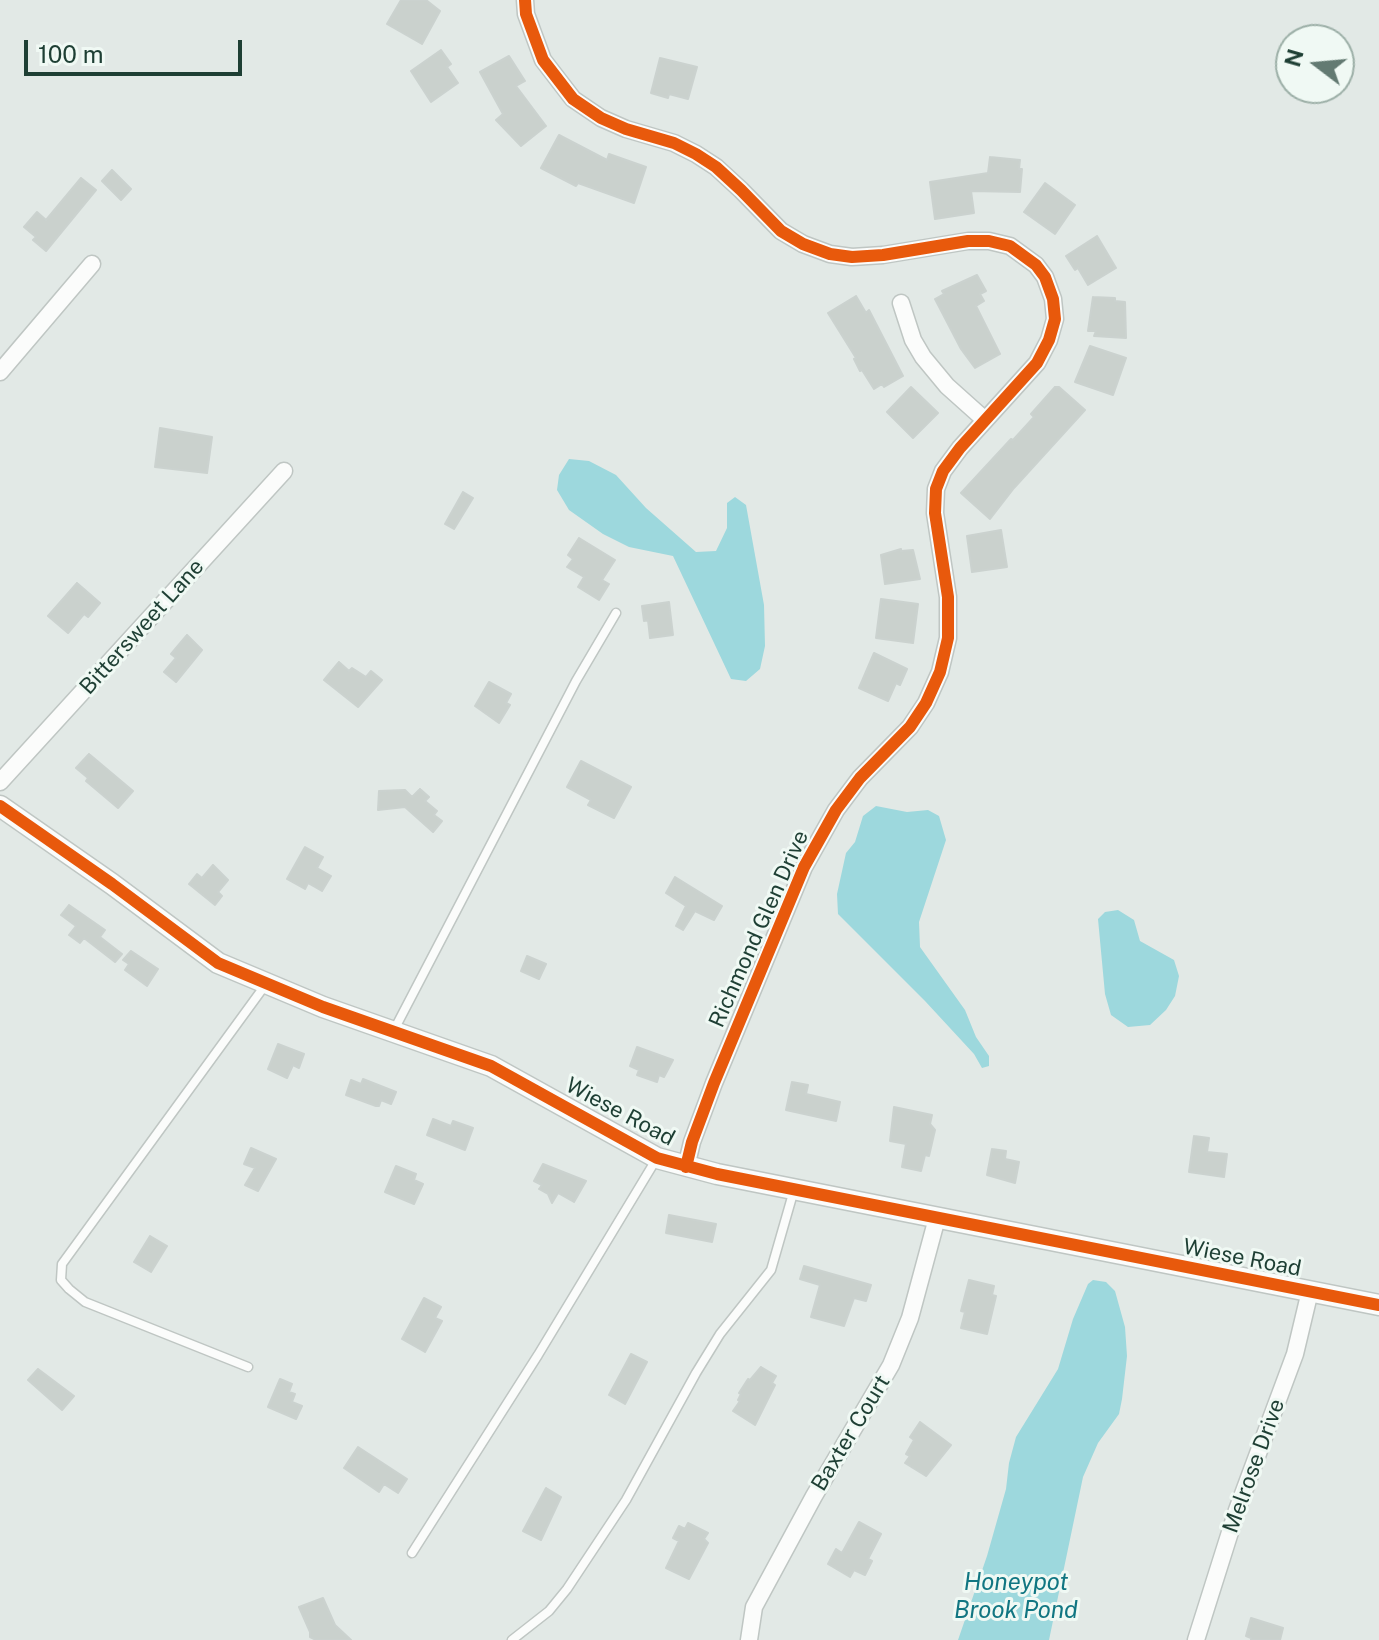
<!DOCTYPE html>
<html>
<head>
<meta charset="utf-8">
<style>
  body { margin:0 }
  #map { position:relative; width:1379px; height:1640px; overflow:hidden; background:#e2e9e6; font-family:"Public Sans",sans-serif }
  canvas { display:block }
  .north { position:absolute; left:1275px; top:24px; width:80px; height:80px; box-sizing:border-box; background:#f0f9f4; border:2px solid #9cafa7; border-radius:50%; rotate:286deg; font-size:22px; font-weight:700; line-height:32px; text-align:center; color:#1e3f34 }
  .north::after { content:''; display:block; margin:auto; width:28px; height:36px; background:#637a72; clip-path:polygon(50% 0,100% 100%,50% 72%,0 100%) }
  .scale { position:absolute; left:24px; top:40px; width:218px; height:36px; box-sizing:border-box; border:4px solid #1e3f34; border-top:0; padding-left:10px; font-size:24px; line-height:28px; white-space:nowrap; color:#1e3f34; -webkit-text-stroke:6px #f0f9f4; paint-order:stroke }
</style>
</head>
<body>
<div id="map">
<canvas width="1379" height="1640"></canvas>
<div class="north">N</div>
<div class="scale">100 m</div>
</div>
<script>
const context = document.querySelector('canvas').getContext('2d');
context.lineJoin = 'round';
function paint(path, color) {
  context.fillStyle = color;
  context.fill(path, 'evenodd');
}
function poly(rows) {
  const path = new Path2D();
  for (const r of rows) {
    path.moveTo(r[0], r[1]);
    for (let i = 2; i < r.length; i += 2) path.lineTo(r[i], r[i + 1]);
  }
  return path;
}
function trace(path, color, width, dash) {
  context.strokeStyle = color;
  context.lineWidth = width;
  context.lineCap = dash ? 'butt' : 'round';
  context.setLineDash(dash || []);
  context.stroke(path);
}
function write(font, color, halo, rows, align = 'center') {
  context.font = font + ' "Public Sans",sans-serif';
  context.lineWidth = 6;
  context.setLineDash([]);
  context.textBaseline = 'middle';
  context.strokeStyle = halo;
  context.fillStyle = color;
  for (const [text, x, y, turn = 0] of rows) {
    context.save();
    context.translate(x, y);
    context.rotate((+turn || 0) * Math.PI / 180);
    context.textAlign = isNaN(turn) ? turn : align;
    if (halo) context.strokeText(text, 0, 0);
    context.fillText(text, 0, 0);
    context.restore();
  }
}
paint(poly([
  [569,459,589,461,616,475,646,508,696,552,716,551,727,528,727,503,735,497,746,505,764,605,765,646,760,669,746,681,731,679,673,556,629,547,603,534,569,510,557,490,559,475],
  [876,806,907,812,928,810,939,816,946,840,919,922,920,947,965,1010,976,1037,989,1056,989,1066,982,1068,974,1054,925,1001,838,914,837,894,846,853,855,842,863,816],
  [1118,910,1134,920,1140,941,1174,960,1179,976,1175,996,1166,1010,1150,1025,1128,1027,1111,1015,1105,994,1098,919,1105,912],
  [1093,1280,1106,1282,1115,1291,1125,1327,1127,1356,1122,1399,1119,1414,1098,1443,1083,1477,1049,1640,958,1640,987,1556,1006,1489,1009,1463,1016,1437,1058,1369,1073,1319,1088,1284]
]), '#9dd8dd');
const building = poly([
  [401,0,426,0,440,11,422,44,387,24,401,0],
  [441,50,451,64,447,67,458,83,431,102,411,71,441,50],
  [509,56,525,81,516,86,546,126,521,146,496,120,503,114,480,72,509,56],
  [660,58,697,67,688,99,669,94,668,98,651,93,660,58],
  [559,135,607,160,609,154,646,167,634,203,578,183,576,186,541,168,559,135],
  [990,157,1020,160,1019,169,1022,169,1020,192,971,191,974,213,935,219,930,182,988,173,990,157],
  [112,170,131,189,121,200,102,181,112,170],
  [81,178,96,190,46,251,33,240,36,237,24,227,37,212,46,220,81,178],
  [1045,183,1075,205,1055,234,1024,212,1045,183],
  [1097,236,1116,268,1088,285,1078,268,1075,270,1066,256,1097,236],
  [977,275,986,291,980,294,984,301,976,306,1000,354,975,368,961,349,935,299,944,294,942,291,977,275],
  [856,296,866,313,869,310,903,376,884,387,882,384,874,389,862,370,860,371,854,359,856,358,828,313,856,296],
  [1093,297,1115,298,1115,301,1125,302,1126,338,1094,336,1096,331,1088,331,1093,297],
  [1090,346,1126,358,1113,395,1075,382,1090,346],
  [911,387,938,413,913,438,887,412,911,387],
  [1055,387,1059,387,1085,410,1014,488,990,519,961,493,1011,439,1013,440,1034,417,1031,414,1055,387],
  [160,428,212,437,207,473,155,467,160,428],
  [463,492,473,498,454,529,445,524,463,492],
  [1001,530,1007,567,972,572,967,536,1001,530],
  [579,538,615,560,602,580,609,584,599,600,578,587,584,577,567,567,573,559,568,555,579,538],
  [901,549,901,551,913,550,920,579,885,584,881,555,901,549],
  [77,583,100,603,88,617,84,614,68,633,48,616,77,583],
  [881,599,918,604,913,643,876,638,881,599],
  [669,602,673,635,650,638,648,620,644,621,642,606,669,602],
  [187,635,202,650,176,682,164,672,176,658,171,654,187,635],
  [874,653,907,669,900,685,896,683,888,701,859,688,874,653],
  [339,662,349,671,352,668,366,677,371,671,382,680,358,707,324,680,339,662],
  [489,682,511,694,506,703,510,705,499,723,475,706,489,682],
  [89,754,133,791,118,808,86,781,88,778,76,768,89,754],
  [581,761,631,787,614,818,588,805,591,800,567,787,581,761],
  [420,789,429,797,425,801,437,811,434,815,442,821,433,832,405,807,378,810,379,791,405,790,412,797,420,789],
  [305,847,323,857,317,868,331,876,322,891,308,883,305,889,287,879,305,847],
  [213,865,228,880,218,892,222,896,215,905,189,884,197,874,202,878,213,865],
  [675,877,722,906,714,920,695,911,683,930,676,926,686,906,666,893,675,877],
  [69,905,105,930,100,937,122,954,115,962,84,938,80,943,69,935,76,926,61,915,69,905],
  [131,951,158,969,147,986,125,970,129,964,123,960,131,951],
  [527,956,546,964,539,979,521,971,527,956],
  [278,1044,304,1054,299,1068,293,1065,287,1078,268,1069,278,1044],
  [637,1047,673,1060,664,1077,659,1075,657,1082,637,1075,639,1070,630,1066,637,1047],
  [363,1079,396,1092,391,1104,381,1100,379,1106,376,1106,346,1095,351,1080,361,1084,363,1079],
  [792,1082,808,1085,806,1094,840,1102,836,1121,786,1110,792,1082],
  [894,1107,932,1115,930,1124,935,1130,929,1156,925,1155,921,1171,902,1167,906,1144,890,1141,894,1107],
  [433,1119,451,1126,453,1121,473,1128,465,1150,427,1135,433,1119],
  [1194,1136,1209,1138,1207,1152,1227,1154,1224,1177,1189,1172,1194,1136],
  [251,1148,276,1159,258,1191,245,1185,255,1168,244,1164,251,1148],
  [992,1149,1006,1151,1005,1159,1019,1162,1015,1183,987,1175,992,1149],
  [543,1164,586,1181,574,1202,558,1193,552,1203,548,1194,539,1189,542,1185,534,1181,543,1164],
  [396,1166,416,1174,414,1180,423,1184,414,1204,385,1192,396,1166],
  [669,1215,716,1224,712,1242,666,1233,669,1215],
  [150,1236,167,1246,151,1272,134,1262,150,1236],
  [804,1266,871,1285,866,1301,854,1298,844,1326,811,1317,820,1285,800,1279,804,1266],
  [969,1280,994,1286,992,1295,996,1296,987,1334,961,1328,965,1312,961,1311,969,1280],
  [424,1298,441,1307,435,1318,442,1321,425,1352,402,1339,424,1298],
  [631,1354,647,1362,625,1404,609,1395,631,1354],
  [761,1367,776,1376,772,1383,775,1385,755,1425,733,1411,740,1401,738,1400,741,1394,739,1393,748,1379,750,1380,761,1367],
  [38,1369,74,1396,62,1410,28,1380,38,1369],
  [280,1379,292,1384,289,1392,295,1394,292,1402,302,1406,296,1419,268,1407,280,1379],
  [920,1422,951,1445,926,1476,905,1463,910,1456,906,1454,914,1440,910,1437,920,1422],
  [358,1447,407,1479,398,1493,384,1484,379,1492,344,1468,358,1447],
  [546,1488,561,1497,541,1540,523,1531,546,1488],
  [859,1522,881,1534,868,1559,872,1561,865,1575,854,1570,850,1577,828,1564,836,1549,842,1553,859,1522],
  [688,1523,708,1533,704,1539,708,1543,689,1579,666,1568,679,1541,673,1538,679,1526,685,1529,688,1523],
  [323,1598,335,1625,351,1640,316,1640,310,1637,310,1632,299,1607,323,1598],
  [1251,1618,1283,1628,1280,1640,1251,1640,1251,1638,1246,1636,1251,1618]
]);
paint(building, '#cad1cd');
trace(building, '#cbd2cf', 2);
const service = poly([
  [394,1030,576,681,616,613],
  [248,1367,85,1302,69,1289,61,1280,62,1264,266,984],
  [412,1553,538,1355,657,1158],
  [512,1640,549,1611,567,1589,626,1500,696,1373,720,1334,771,1270,794,1190]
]);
const minor = poly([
  [525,0,526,14,543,60,573,99,601,118,626,129,674,143,696,154,716,167,741,190,781,231,803,244,830,254,852,257,883,255,968,241,989,241,1010,246,1036,265,1045,277,1053,299,1055,319,1049,340,1037,363,960,448,943,471,936,489,935,513,948,597,948,638,940,672,926,703,910,727,860,778,836,810,804,867,714,1083,692,1142,686,1167],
  [901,303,913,340,923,357,947,386,985,420],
  [0,372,92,264],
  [0,782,284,471],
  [749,1640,754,1607,814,1496,891,1365,910,1318,937,1218],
  [1196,1640,1237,1510,1295,1354,1310,1291]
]);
const tertiary = poly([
  [0,806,112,884,218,963,323,1007,491,1066,657,1158,717,1174,1379,1305]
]);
trace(service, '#bfc6c3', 11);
trace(minor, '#bfc6c3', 19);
trace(tertiary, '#bfc6c3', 23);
trace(service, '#fbfcfb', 8);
trace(minor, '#fbfcfb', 16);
trace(tertiary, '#fbfcfb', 20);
trace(poly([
  [525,0,526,14,543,60,573,99,601,118,626,129,674,143,696,154,716,167,741,190,781,231,803,244,830,254,852,257,883,255,968,241,989,241,1010,246,1036,265,1045,277,1053,299,1055,319,1049,340,1037,363,960,448,943,471,936,489,935,513,948,597,948,638,940,672,926,703,910,727,860,778,836,810,804,867,714,1083,692,1142,686,1167],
  [0,806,112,884,218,963,323,1007,491,1066,657,1158,717,1174,1379,1305]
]), '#e8590c', 12);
write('22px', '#1e3f34', '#f0f9f4', [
  ["Bittersweet Lane",142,627,-48],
  ["Richmond Glen Drive",759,929,-66],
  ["Wiese Road",620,1112,28],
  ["Wiese Road",1242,1258,11],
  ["Baxter Court",851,1433,-59],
  ["Melrose Drive",1254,1466,-70]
]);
write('italic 24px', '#117682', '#f0f9f4', [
  ["Honeypot",1016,1583],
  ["Brook Pond",1016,1611]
]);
</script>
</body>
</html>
